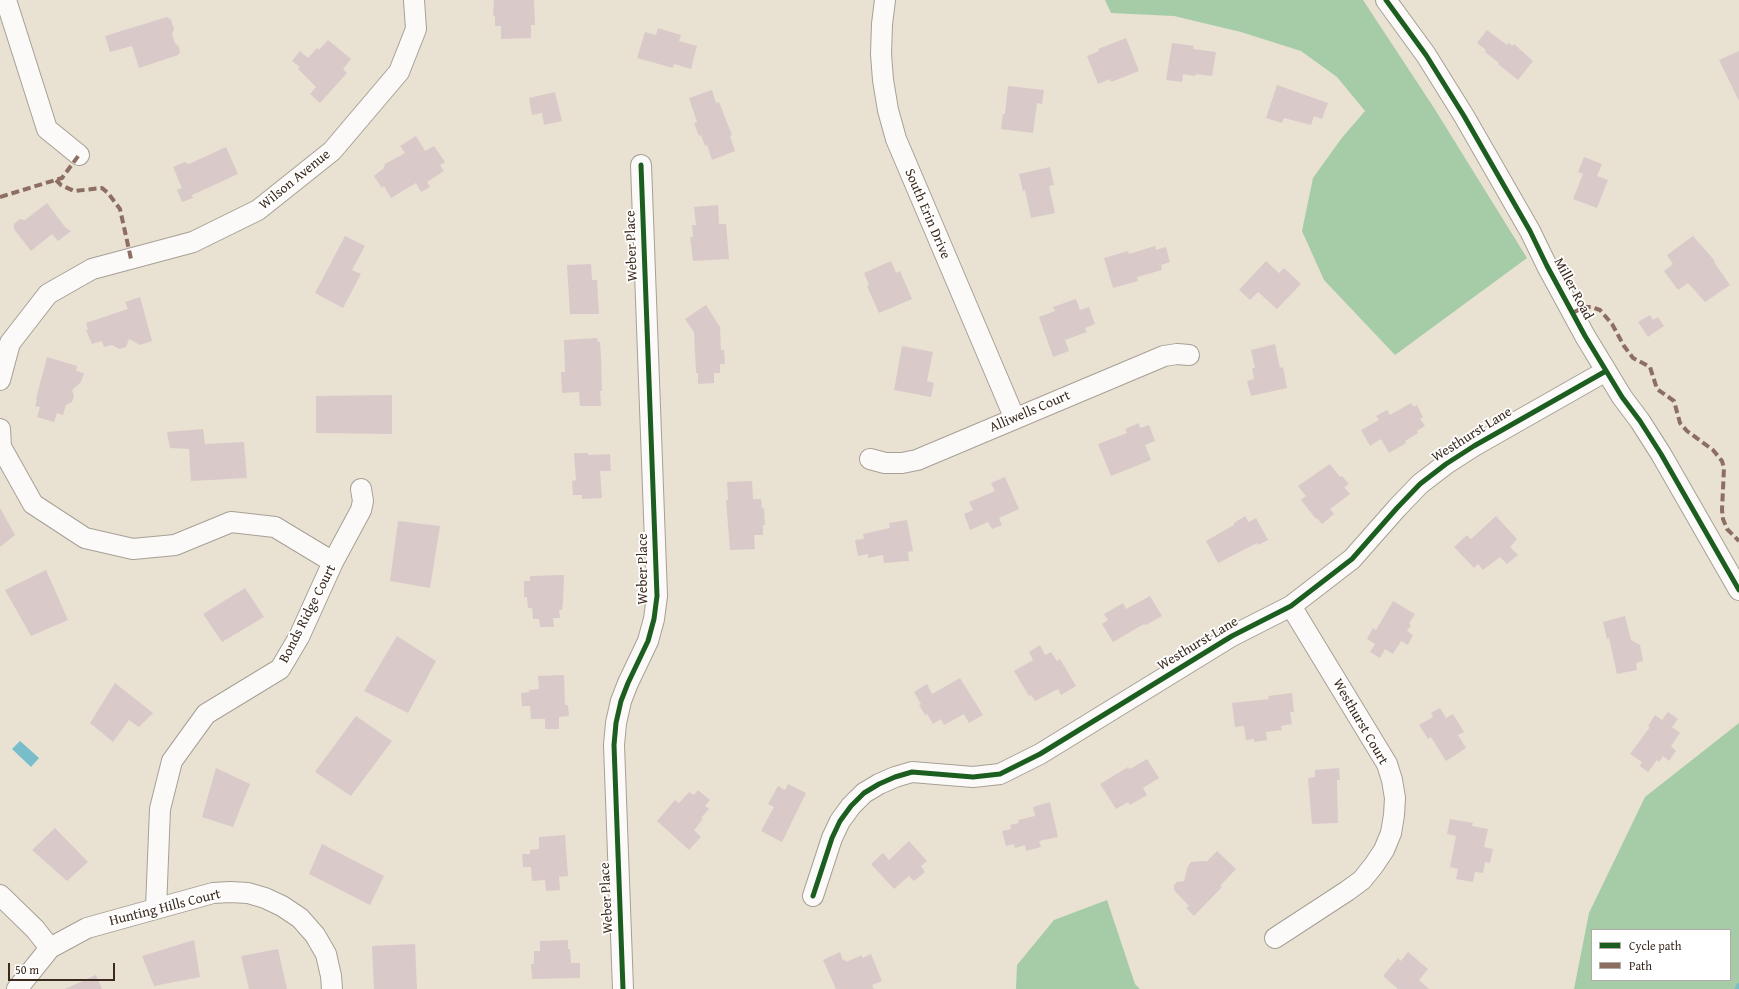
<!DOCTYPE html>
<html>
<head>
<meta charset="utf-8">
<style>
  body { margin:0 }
  #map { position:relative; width:1739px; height:989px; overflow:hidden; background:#e9e1d2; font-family:"Gentium Book Plus",serif }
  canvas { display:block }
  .legend { position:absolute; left:1591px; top:929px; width:140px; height:52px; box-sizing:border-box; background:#fff; border:1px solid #b1aaa5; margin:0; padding:5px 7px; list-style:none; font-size:12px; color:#3b2a1e }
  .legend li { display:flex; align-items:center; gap:8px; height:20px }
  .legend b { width:20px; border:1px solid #b1aaa5 }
  .scale { position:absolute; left:8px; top:963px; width:107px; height:18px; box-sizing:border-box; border:2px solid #3b2a1e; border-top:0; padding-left:5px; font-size:12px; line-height:14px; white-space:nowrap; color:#3b2a1e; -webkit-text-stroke:3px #fff; paint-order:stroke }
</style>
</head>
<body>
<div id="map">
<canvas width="1739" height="989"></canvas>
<ul class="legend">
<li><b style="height:5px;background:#1b5e20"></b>Cycle path</li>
<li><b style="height:5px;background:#8d6e63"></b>Path</li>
</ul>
<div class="scale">50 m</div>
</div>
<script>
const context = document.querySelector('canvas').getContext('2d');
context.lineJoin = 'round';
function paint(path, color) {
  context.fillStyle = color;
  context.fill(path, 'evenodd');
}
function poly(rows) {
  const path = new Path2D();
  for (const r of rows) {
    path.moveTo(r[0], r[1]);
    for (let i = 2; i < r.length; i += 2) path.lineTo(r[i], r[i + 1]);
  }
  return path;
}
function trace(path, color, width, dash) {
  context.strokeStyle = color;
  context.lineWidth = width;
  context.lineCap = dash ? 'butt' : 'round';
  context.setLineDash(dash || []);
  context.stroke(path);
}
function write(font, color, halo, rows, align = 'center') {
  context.font = font + ' "Gentium Book Plus",serif';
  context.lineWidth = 3.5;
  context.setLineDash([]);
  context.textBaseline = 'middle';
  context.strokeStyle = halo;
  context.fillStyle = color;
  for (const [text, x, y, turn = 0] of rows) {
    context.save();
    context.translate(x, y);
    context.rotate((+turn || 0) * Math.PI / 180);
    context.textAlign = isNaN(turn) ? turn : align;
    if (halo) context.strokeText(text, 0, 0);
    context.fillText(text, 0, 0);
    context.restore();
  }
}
paint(poly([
  [1105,0,1363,0,1434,108,1527,258,1395,355,1324,280,1302,231,1313,178,1341,139,1365,111,1337,77,1301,51,1241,32,1174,16,1111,13],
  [1739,723,1739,989,1574,989,1589,913,1645,797],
  [1592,930,1730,930,1730,980,1592,980],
  [1107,900,1135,984,1140,989,1016,989,1017,965,1054,920]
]), '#a5cca6');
paint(poly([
  [20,741,39,758,31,767,12,749]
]), '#78bdca');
trace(poly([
  [1737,989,1739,985]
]), '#78bdca', 4.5);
paint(poly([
  [494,0,534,0,535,25,531,25,531,38,501,39,501,26,495,26,495,16,493,16],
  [167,17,171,20,174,29,172,34,175,43,179,47,180,52,178,55,139,68,132,46,110,52,105,36],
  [658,28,681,35,679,41,697,46,691,69,674,64,673,68,637,58,645,32,656,35],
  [1487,30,1507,45,1509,43,1512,46,1514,44,1533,61,1518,80,1498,64,1499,63,1485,52,1486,50,1477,43],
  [1126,38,1139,71,1111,82,1110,79,1098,84,1087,56,1099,51,1098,49],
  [328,40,351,59,343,69,347,73,320,103,310,94,316,87,298,69,300,67,292,61,300,51,308,58,317,48,319,50],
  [1172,43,1194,46,1193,49,1216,52,1212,76,1196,74,1195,76,1183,74,1182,82,1166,80],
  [1739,51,1739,101,1719,60],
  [1277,85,1328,103,1322,119,1314,116,1311,125,1284,118,1282,123,1266,118],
  [1008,86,1044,90,1042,104,1037,103,1033,133,1001,129,1003,114,1005,114],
  [712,90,716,103,719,102,732,135,730,136,735,151,712,160,707,145,705,146,701,135,699,136,694,123,697,122,689,98],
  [555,92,562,121,544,125,542,113,532,115,529,98],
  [416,136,425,151,434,146,445,162,440,165,444,171,427,182,430,187,421,192,416,183,391,198,384,186,382,188,374,176,384,168,385,164,405,153,400,146],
  [226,147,238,174,192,195,193,198,182,202,177,190,182,188,173,167,185,162,189,164],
  [1584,157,1602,164,1597,176,1608,180,1597,208,1573,199,1583,174,1578,172],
  [1050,167,1054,185,1049,186,1055,213,1031,218,1025,190,1023,191,1019,174],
  [47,203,65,227,71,231,58,241,52,234,31,251,14,229,14,224,20,219,25,220],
  [718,205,719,224,726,224,729,259,693,261,690,237,693,237,692,225,696,225,694,207],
  [345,236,365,246,352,270,361,274,343,308,315,293],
  [1693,236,1715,261,1714,262,1730,285,1705,302,1688,283,1678,290,1664,271,1673,264,1667,255],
  [1155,246,1156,250,1166,247,1170,262,1161,265,1162,270,1137,277,1138,281,1113,288,1104,258,1128,251,1129,254],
  [891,261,896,273,900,271,912,299,879,313,867,286,869,285,864,273],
  [1266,261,1279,273,1284,268,1301,284,1277,309,1258,292,1250,300,1239,290],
  [591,264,592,280,597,280,599,314,570,314,567,265],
  [140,297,152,341,140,345,129,339,126,347,119,349,112,345,104,347,102,341,92,344,86,330,88,330,86,323,128,309,125,302],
  [1076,299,1080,310,1089,307,1095,324,1085,328,1087,332,1065,340,1069,351,1053,357,1039,317,1055,311,1053,307],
  [706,305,720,327,721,350,724,350,725,364,720,364,720,373,714,373,714,383,698,384,698,373,696,373,694,332,685,319],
  [1650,315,1653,320,1658,317,1664,326,1648,337,1638,322],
  [597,338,598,342,600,342,601,357,602,391,600,391,601,406,580,406,579,392,562,393,561,372,565,372,564,340],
  [1275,344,1280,368,1283,367,1287,388,1251,396,1247,381,1254,379,1252,368,1255,368,1251,350],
  [902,346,933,352,927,381,934,383,931,397,894,390],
  [47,357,77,366,76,371,84,373,81,382,72,390,74,396,72,402,66,405,63,415,57,413,54,422,37,417,40,407,35,406,37,400,36,399],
  [392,395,392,434,316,433,316,396],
  [1411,403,1414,407,1417,405,1423,417,1420,419,1425,426,1417,431,1418,433,1405,441,1406,443,1389,453,1381,439,1370,446,1361,430,1379,420,1376,416,1387,410,1390,415],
  [1139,423,1140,428,1149,425,1155,441,1145,445,1151,460,1111,476,1098,444,1127,433,1125,429],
  [203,429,205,444,244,442,247,478,191,481,189,449,170,448,167,432],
  [574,453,588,453,588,455,610,454,611,471,600,471,602,498,582,499,582,495,573,495,572,481,576,480],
  [1330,464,1340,477,1342,476,1349,484,1344,487,1350,494,1330,509,1334,514,1322,524,1317,518,1316,519,1301,500,1306,496,1298,486],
  [1005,477,1019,509,999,518,1002,525,992,529,988,522,970,530,964,514,973,510,969,502,995,491,991,483],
  [752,481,753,499,761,499,762,509,764,508,765,525,763,525,763,535,754,535,755,549,730,550,726,500,728,500,727,482],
  [0,508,15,535,0,547],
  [1245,516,1249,522,1256,518,1268,540,1258,545,1257,543,1218,563,1206,541,1234,525,1234,523],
  [1496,516,1517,539,1510,547,1518,555,1507,564,1500,557,1483,570,1478,564,1474,568,1454,547,1467,535,1471,539],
  [907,520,913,551,908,552,909,561,884,563,883,555,868,558,868,554,858,556,855,540,864,539,863,534,890,528,889,523],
  [398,521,440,526,430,588,390,581],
  [46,570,68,620,31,636,5,590],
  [564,575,563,603,562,610,559,610,560,618,553,618,554,627,540,627,539,619,533,619,532,608,528,608,527,597,524,597,524,581,530,581,530,576],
  [245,588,264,617,222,642,203,614],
  [1150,596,1162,616,1146,625,1144,624,1113,642,1102,624,1108,620,1104,614,1123,603,1126,609],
  [1393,601,1415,614,1409,624,1411,625,1407,631,1413,635,1408,645,1401,641,1393,654,1385,649,1380,658,1370,652,1375,644,1367,639,1373,628,1376,630],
  [1625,616,1631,640,1640,645,1643,661,1636,663,1637,670,1617,674,1609,638,1607,639,1603,622],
  [397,636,436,661,408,713,364,691],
  [1040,645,1045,655,1051,652,1057,661,1060,659,1076,686,1061,695,1058,689,1035,701,1031,695,1029,696,1014,671,1033,660,1029,652],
  [564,675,565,705,568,705,569,716,559,717,559,729,545,729,545,719,531,719,530,706,522,706,521,693,529,692,529,690,539,689,538,676],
  [960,678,983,715,969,723,964,714,944,725,941,719,933,724,927,714,925,715,919,705,921,704,914,692,927,684,932,694],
  [115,683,153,713,139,727,129,720,113,742,90,723],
  [1292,693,1294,712,1290,712,1292,724,1281,726,1282,730,1266,732,1267,740,1254,742,1254,739,1246,740,1244,726,1235,727,1232,703,1269,699,1268,696],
  [1440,708,1446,718,1453,714,1464,732,1458,735,1466,748,1446,761,1431,737,1428,739,1419,725,1433,717,1431,713],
  [1668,712,1678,719,1672,727,1680,733,1671,746,1676,751,1669,761,1663,756,1659,762,1657,760,1648,772,1640,766,1642,762,1630,754,1650,727,1648,726,1655,715,1662,720],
  [356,716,392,741,351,796,315,772],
  [1147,759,1159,778,1143,788,1147,795,1130,805,1128,802,1116,809,1100,784,1128,767,1130,769],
  [216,768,250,784,233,827,202,817],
  [1339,768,1340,780,1337,780,1338,823,1312,824,1308,778,1315,777,1315,770],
  [788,784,806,793,782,842,761,831,774,807,768,804,778,786,785,790],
  [698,790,710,800,705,806,709,809,701,818,703,819,694,830,701,837,689,850,657,821,675,800,679,803,689,792,694,795],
  [1050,802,1058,837,1039,841,1041,847,1026,851,1025,845,1015,848,1014,844,1006,846,1002,831,1011,829,1010,825,1019,823,1018,820,1035,816,1033,807],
  [1450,819,1473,823,1472,826,1488,829,1484,847,1493,849,1490,863,1485,862,1483,873,1475,872,1473,882,1456,879,1458,869,1450,867,1456,836,1447,834],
  [55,828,88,862,67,881,32,850],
  [565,835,568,876,559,877,560,890,546,891,545,880,532,881,531,867,523,867,522,854,530,854,530,850,539,849,539,837],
  [909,841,927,861,921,866,925,872,914,881,909,876,894,889,871,864,883,853,889,860],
  [322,844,384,876,370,905,309,874],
  [1217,851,1236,869,1220,886,1222,887,1194,916,1186,908,1189,906,1174,890,1174,885,1177,882,1184,881,1188,866,1191,862,1205,861,1206,862],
  [194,940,200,977,154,986,142,956],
  [568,940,568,949,570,949,571,963,580,963,580,978,532,979,531,964,534,964,534,951,540,951,540,941],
  [415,944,417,989,374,989,372,946],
  [278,949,287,989,249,989,241,956],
  [840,952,843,961,845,959,846,962,862,955,862,958,871,954,882,981,872,985,874,989,836,989,823,960],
  [1408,952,1428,969,1419,980,1429,989,1398,989,1383,976,1398,958,1401,961],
  [96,975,102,989,65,989]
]), '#d9cac9');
const minor = poly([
  [6,0,47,129,79,155],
  [885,0,882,24,881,54,883,80,888,110,896,139,1015,419],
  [1386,0,1426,55,1464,116,1530,231,1547,266,1585,336,1622,397,1640,421,1661,454,1739,590],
  [0,380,10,343,48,294,92,269,193,242,258,210,332,151,399,72,416,29,414,0],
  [0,429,1,447,33,504,85,538,133,549,175,545,231,522,275,527,333,562],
  [870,459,885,463,902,463,917,460,1164,356,1177,354,1189,355],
  [0,895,35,929,50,948],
  [813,896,832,838,840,821,851,806,864,793,879,784,895,777,912,772,973,777,1000,774,1040,754,1232,636,1291,606,1352,559,1397,508,1420,484,1446,464,1474,446,1606,371],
  [156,908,160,809,172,761,206,714,280,669,299,637,333,562,361,510,363,501,361,489],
  [1275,938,1347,891,1362,880,1374,865,1384,850,1391,833,1394,815,1395,798,1392,780,1387,764,1291,606],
  [17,989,50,948,87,928,213,893,230,892,248,893,265,898,282,906,300,918,315,935,326,954,331,976,332,989],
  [623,989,614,745,616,723,621,701,628,683,648,641,654,619,657,596,641,165]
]);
trace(minor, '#a6a096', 22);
trace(minor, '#fcfaf8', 20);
trace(poly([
  [56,180,61,185,74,191,102,188,108,193,120,209,131,259],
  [0,197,62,178,79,155],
  [1572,313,1585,307,1591,307,1600,310,1612,324,1624,346,1633,358,1650,367,1657,389,1674,401,1680,423,1687,431,1713,450,1722,461,1724,468,1722,510,1723,519,1727,529,1739,541]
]), '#8d6e63', 4, [8, 4]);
trace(poly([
  [1386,0,1426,55,1464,116,1530,231,1547,266,1585,336,1622,397,1640,421,1661,454,1739,590],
  [813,896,832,838,840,821,851,806,864,793,879,784,895,777,912,772,973,777,1000,774,1040,754,1232,636,1291,606,1352,559,1397,508,1420,484,1446,464,1474,446,1606,371],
  [623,989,614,745,616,723,621,701,628,683,648,641,654,619,657,596,641,165]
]), '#1b5e20', 5);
write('14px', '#3b2a1e', '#fff', [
  ["Wilson Avenue",295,180,-39],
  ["South Erin Drive",927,214,67],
  ["Weber Place",632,246,-92],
  ["Miller Road",1573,289,62],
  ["Alliwells Court",1030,412,-23],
  ["Westhurst Lane",1472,435,-32],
  ["Weber Place",643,569,-90],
  ["Bonds Ridge Court",308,614,-63],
  ["Westhurst Lane",1198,644,-31],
  ["Westhurst Court",1360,722,60],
  ["Weber Place",607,898,-93],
  ["Hunting Hills Court",165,908,-14]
]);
</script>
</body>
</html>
